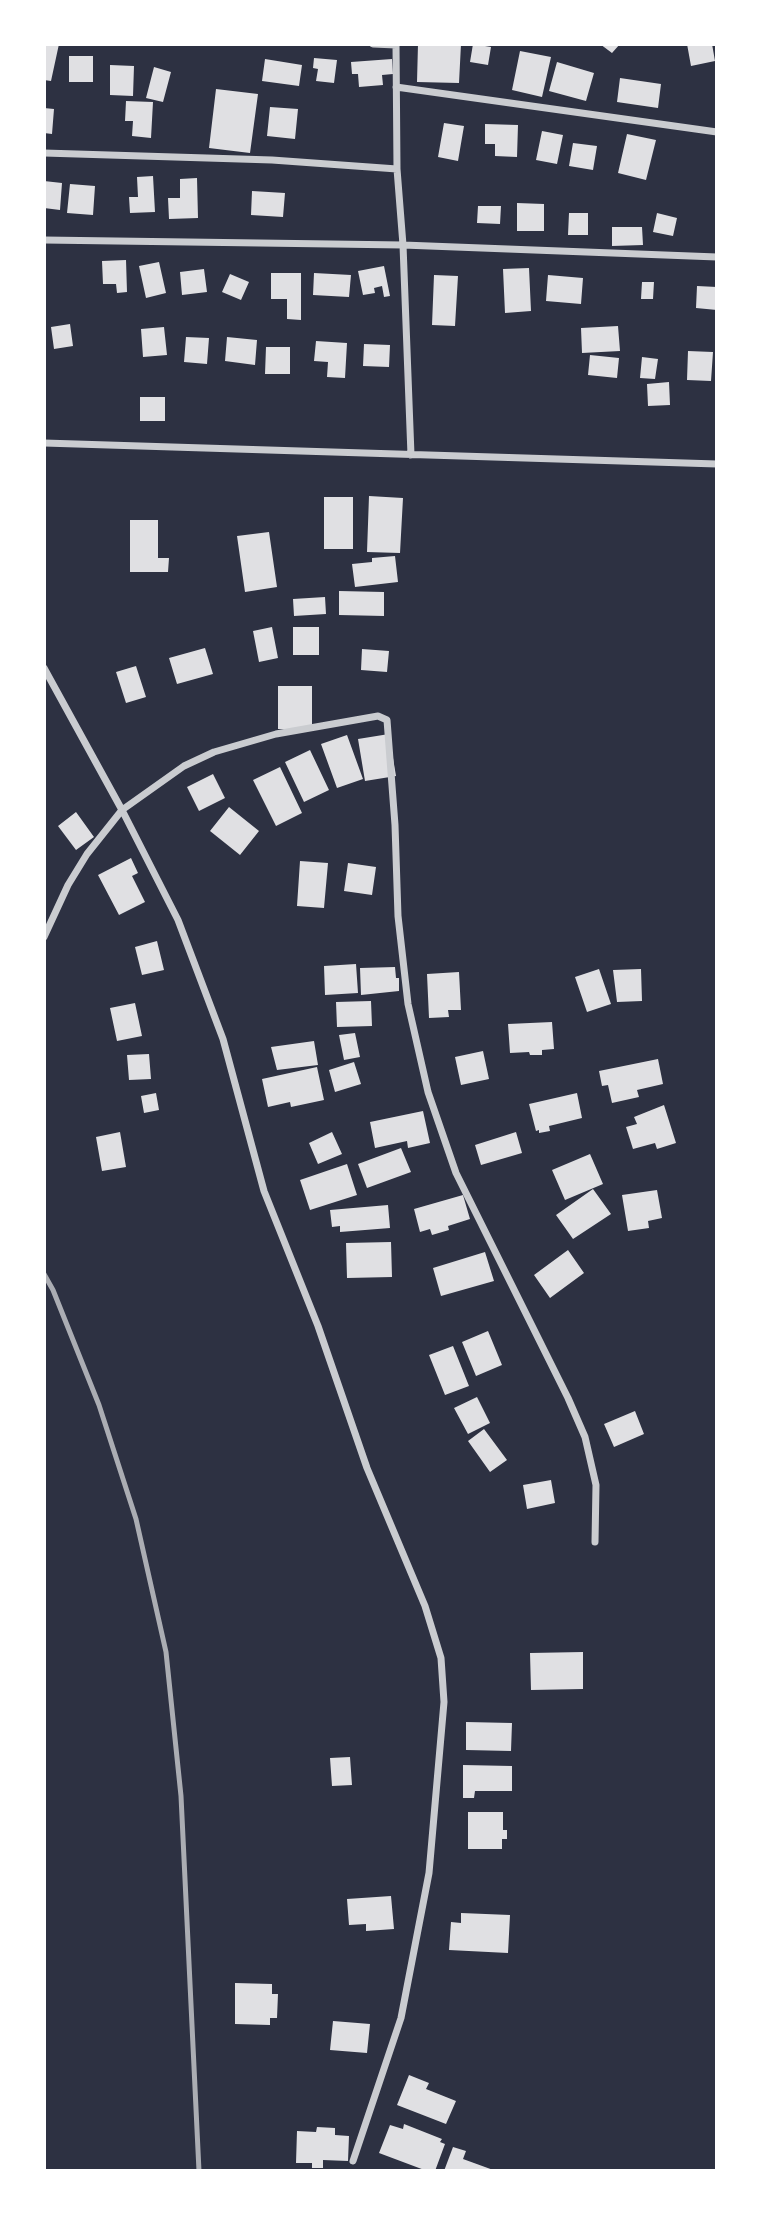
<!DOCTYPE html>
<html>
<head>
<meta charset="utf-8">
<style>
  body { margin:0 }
  #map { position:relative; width:761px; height:2215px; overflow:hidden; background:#2d3142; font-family:"Public Sans",sans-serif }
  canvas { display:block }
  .frame { position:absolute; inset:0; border:46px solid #fff; pointer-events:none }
</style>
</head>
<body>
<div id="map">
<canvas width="761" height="2215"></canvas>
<div class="frame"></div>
</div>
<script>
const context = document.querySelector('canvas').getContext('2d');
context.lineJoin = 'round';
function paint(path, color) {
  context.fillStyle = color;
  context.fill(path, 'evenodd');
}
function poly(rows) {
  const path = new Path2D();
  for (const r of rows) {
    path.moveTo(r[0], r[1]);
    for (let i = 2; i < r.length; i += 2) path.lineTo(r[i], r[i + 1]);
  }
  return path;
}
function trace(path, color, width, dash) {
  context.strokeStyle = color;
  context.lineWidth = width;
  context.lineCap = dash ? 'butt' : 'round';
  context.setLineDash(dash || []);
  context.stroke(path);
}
paint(poly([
  [44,44,59,44,51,81,44,80],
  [418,44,461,44,459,83,417,82],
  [473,44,491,47,488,65,470,62],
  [600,44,620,44,612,53],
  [687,44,712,44,715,61,691,66],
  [520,51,551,57,542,97,512,90],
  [69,56,93,56,93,82,69,82],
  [314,58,337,60,334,83,316,81,318,69,313,68],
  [265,59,302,65,299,86,262,81],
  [392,59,393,74,382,75,383,85,359,87,358,74,352,74,351,62],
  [557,62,594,73,586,101,549,91],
  [110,65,134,66,133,96,110,95],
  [154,67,171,72,163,102,146,98],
  [620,78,661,84,658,108,617,102],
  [216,89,258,94,250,153,209,148],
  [126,101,153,102,151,138,132,136,133,121,125,121],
  [270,107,298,109,295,139,267,136],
  [44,108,54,109,52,134,44,133],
  [444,123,464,126,458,161,438,157],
  [485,124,518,125,517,157,495,156,495,144,485,144],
  [542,131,563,135,557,164,536,160],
  [627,134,656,140,646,180,618,173],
  [573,143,597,146,593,170,569,166],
  [153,176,155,212,130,213,129,197,138,197,137,177],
  [197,178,198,218,169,219,168,198,180,198,180,179],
  [44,181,62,183,60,210,44,208],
  [70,184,95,186,93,215,67,213],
  [252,191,285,193,283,217,251,215],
  [517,203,544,204,544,231,517,231],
  [478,206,501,206,500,224,477,223],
  [569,213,588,213,588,235,568,235],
  [657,213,677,218,673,236,653,232],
  [612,227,642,227,643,245,612,246],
  [126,260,127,292,117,293,116,284,103,284,102,261],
  [159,262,166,293,146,298,139,266],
  [384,266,390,296,384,297,382,286,374,288,375,293,363,295,358,271],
  [529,268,531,311,505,313,503,269],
  [204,269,207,292,182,295,180,272],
  [271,273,301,273,301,320,287,319,287,299,271,299],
  [314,273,351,275,349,297,313,295],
  [230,274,249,282,241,300,222,292],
  [434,275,458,276,455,326,432,325],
  [548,275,583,278,581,304,546,301],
  [642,282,654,282,653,299,641,299],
  [697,286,717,287,717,310,696,308],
  [70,324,73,346,54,349,51,327],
  [618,326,620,351,582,353,581,328],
  [164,327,167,355,143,357,141,329],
  [186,337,209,338,207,364,184,362],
  [227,337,257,340,255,365,225,361],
  [316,341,347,343,345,378,327,377,328,362,314,361],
  [364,344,390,345,389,367,363,366],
  [266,347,290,347,290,374,265,374],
  [688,351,713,352,711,381,687,380],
  [590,355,619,358,617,378,588,375],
  [642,357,658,359,655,379,640,378],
  [669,382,670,405,648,406,647,384],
  [140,397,165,397,165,421,140,421],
  [369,496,403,498,400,553,367,552],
  [324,497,353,497,353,549,324,549],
  [130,520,158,520,158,558,169,558,168,572,130,572],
  [269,532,277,587,245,592,237,536],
  [395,556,398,582,355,587,352,564,372,562,372,558],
  [339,591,384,592,384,616,339,615],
  [325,597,326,614,294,616,293,599],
  [272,627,278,658,259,662,253,631],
  [293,627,319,627,319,655,293,655],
  [205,648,213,674,177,684,169,658],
  [362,649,389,651,387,672,361,670],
  [136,666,146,697,126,703,116,672],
  [278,686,312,686,312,730,278,729],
  [389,734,396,776,365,781,358,739],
  [347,735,363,779,337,788,321,744],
  [310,750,329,790,304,802,285,762],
  [280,767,302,813,276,826,253,780],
  [213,774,225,798,199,811,187,787],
  [229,807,259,831,240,855,210,831],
  [76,812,94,837,76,850,58,826],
  [131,858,138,873,132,876,145,902,119,915,98,875],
  [300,861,328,863,324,908,297,906],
  [348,863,376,867,372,895,344,891],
  [157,941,164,970,142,975,135,947],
  [356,964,358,993,325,995,324,966],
  [395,967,396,978,399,978,399,991,361,995,360,968],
  [599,969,611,1004,587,1012,575,977],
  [641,969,642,1001,617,1002,613,970],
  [459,972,461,1010,448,1010,449,1017,429,1018,427,974],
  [371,1001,372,1026,337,1027,336,1002],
  [135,1003,142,1036,117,1041,110,1008],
  [552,1022,554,1049,542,1050,542,1055,530,1055,529,1052,510,1053,508,1024],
  [355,1033,360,1057,344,1060,339,1035],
  [314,1041,318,1065,277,1070,271,1047],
  [483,1051,489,1079,461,1085,455,1057],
  [149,1054,151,1079,129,1080,127,1055],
  [658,1059,663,1084,637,1090,639,1097,612,1103,608,1085,602,1086,599,1071],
  [354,1062,361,1084,335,1092,329,1070],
  [317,1067,324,1100,291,1107,290,1102,268,1107,262,1079],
  [156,1093,159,1110,144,1113,141,1096],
  [577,1093,582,1118,549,1126,550,1131,539,1133,539,1130,536,1131,529,1104],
  [664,1105,676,1143,657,1149,655,1143,633,1149,626,1127,637,1124,634,1117],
  [423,1111,430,1143,408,1148,407,1141,375,1148,370,1122],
  [120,1132,126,1167,102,1171,96,1137],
  [332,1132,342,1154,318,1164,309,1143],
  [516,1132,522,1153,481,1165,475,1145],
  [401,1148,411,1172,367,1188,358,1164],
  [590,1154,603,1184,565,1200,552,1170],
  [347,1164,357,1195,310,1210,300,1180],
  [593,1189,611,1214,573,1239,556,1215],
  [657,1190,662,1218,648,1221,649,1228,628,1231,622,1195],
  [463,1195,470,1219,448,1226,449,1230,432,1235,430,1229,420,1232,414,1209],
  [388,1205,390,1228,340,1232,340,1226,332,1227,330,1210],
  [391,1242,392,1277,347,1278,346,1243],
  [568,1250,584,1273,550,1298,534,1275],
  [485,1252,494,1281,441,1296,433,1268],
  [488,1331,502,1365,476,1376,462,1342],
  [453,1346,469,1386,445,1395,429,1355],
  [477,1397,490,1423,468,1434,454,1408],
  [635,1411,644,1434,614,1447,604,1424],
  [484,1429,507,1460,490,1472,468,1441],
  [551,1480,555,1503,527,1509,523,1485],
  [583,1652,583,1689,531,1690,530,1653],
  [466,1722,512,1723,511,1751,466,1750],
  [350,1757,352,1785,332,1786,330,1758],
  [463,1765,512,1766,512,1791,475,1791,474,1798,463,1798],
  [468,1812,503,1812,503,1830,507,1830,507,1839,502,1839,502,1849,468,1849],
  [391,1896,394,1929,366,1931,366,1924,349,1925,347,1899],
  [461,1913,510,1915,508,1953,449,1950,451,1922,461,1923],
  [235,1983,272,1984,272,1994,278,1994,277,2018,270,2018,270,2025,235,2024],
  [333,2021,370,2024,367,2053,330,2050],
  [409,2075,429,2083,426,2089,456,2101,446,2124,397,2105],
  [404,2124,442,2139,440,2142,445,2144,435,2171,427,2171,379,2153,390,2125,403,2129],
  [317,2127,335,2128,335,2135,349,2136,348,2161,323,2160,323,2168,312,2168,312,2163,296,2163,297,2131,316,2132],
  [453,2147,466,2151,463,2159,496,2171,444,2171]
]), '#e0e0e3');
trace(poly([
  [373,44,396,45],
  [396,44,397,169,403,245,411,455],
  [396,87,717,132],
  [44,153,272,160,397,169],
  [44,240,403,245,717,257],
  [44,443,717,464],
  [44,668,122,810,178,920,223,1039,264,1191,318,1326,367,1468,425,1606,441,1658,444,1702,429,1873,401,2018,353,2161],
  [44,937,68,885,87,854,122,810,184,766,214,752,276,734,378,716,387,720,395,825,398,916,408,1004,428,1092,456,1173,568,1398,585,1437,596,1485,595,1542]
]), '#caccd0', 7);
trace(poly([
  [44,1274,53,1290,99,1405,136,1519,166,1652,181,1796,199,2171]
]), '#abadb3', 5);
</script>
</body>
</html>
